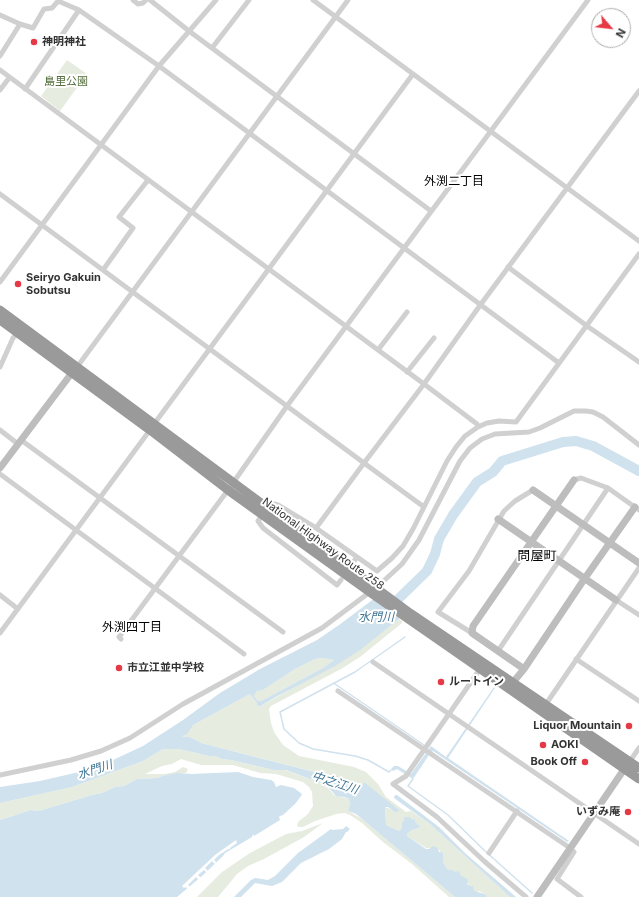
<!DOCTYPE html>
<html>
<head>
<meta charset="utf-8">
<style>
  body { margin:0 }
  #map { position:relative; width:639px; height:897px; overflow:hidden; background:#fff; font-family:Inter,sans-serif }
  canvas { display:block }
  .north { position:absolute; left:591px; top:8px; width:40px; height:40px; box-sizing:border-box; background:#fff; border:1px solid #adadad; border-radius:50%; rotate:118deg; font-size:11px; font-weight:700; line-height:16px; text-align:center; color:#333 }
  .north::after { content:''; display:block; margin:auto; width:14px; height:18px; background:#e63946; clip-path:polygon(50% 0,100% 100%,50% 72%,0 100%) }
</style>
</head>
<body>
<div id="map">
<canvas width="639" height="897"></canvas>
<div class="north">N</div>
</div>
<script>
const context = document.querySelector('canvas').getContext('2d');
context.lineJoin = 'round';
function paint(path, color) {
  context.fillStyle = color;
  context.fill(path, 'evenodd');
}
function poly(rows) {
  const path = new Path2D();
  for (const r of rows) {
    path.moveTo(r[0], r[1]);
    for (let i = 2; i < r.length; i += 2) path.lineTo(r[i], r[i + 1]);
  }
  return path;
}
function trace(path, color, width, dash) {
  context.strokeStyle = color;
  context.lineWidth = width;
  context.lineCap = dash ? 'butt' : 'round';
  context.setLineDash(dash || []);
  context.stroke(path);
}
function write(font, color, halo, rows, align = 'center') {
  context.font = font + ' Inter,"Noto Sans JP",sans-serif';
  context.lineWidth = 4;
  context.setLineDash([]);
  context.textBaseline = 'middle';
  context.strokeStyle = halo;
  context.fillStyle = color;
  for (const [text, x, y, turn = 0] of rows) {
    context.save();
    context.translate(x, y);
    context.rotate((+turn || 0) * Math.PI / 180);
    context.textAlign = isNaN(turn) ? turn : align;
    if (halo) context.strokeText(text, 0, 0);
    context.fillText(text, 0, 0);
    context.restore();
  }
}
paint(poly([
  [67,60,87,74,60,111,41,96],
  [399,619,402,621,402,623,360,657,341,669,271,706,269,709,271,723,274,732,283,745,299,756,354,767,366,772,378,784,386,797,406,812,411,811,430,824,510,897,487,897,485,894,479,891,476,893,460,875,452,870,447,869,443,862,443,856,438,848,426,848,407,836,407,834,412,830,421,827,413,821,408,818,403,820,402,828,399,831,386,825,385,807,398,812,362,784,201,743,190,737,185,737,182,736,193,725,250,694,257,703,257,705,259,707,350,656],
  [323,658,334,660,323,668,261,701,258,701,254,696,257,691,263,690,295,669,315,659],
  [163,749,179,749,209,756,217,756,222,759,231,760,274,770,285,770,318,782,329,789,334,795,349,799,350,804,348,811,362,819,455,897,449,897,412,864,383,842,362,823,350,815,345,813,336,814,315,821,303,827,299,827,297,826,298,822,308,814,313,806,312,792,309,787,303,782,276,774,260,773,233,765,201,765,181,759,172,764,162,766,145,774,165,774,175,772,183,767,188,769,186,773,165,775,158,778,137,779,124,786,115,787,102,793,92,795,39,811,31,810,0,820,0,803,72,787,143,761],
  [323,823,304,837,264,859,248,866,237,874,218,897,197,897,222,872,250,853,286,834,302,831]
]), '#e6ecdf');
paint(poly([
  [379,595,405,614,360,650,335,666,274,698,259,707,257,705,257,703,250,694,193,725,187,734,182,736,185,737,190,737,201,743,361,784,365,783,399,810,398,812,395,812,388,807,385,807,386,825,399,831,402,828,402,823,405,817,409,817,413,820,415,819,415,822,421,827,412,830,407,834,407,836,426,849,429,849,433,846,438,848,439,852,441,852,443,853,443,862,447,869,452,870,456,872,459,871,460,873,461,876,464,877,468,880,467,884,470,886,473,886,474,891,485,894,487,897,455,897,362,819,356,814,348,811,350,804,349,799,344,797,336,796,329,788,318,782,286,770,274,770,231,760,222,759,216,756,209,756,179,749,163,749,143,761,72,787,0,803,0,787,40,781,79,772,113,760,143,746,183,720,220,693,260,669,317,640,339,625],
  [323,658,334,660,323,668,261,701,258,701,254,696,257,691,263,690,295,669,315,659],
  [494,687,495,688,448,758,569,841,567,842,433,751,429,755,413,779,397,769,393,771,391,769,394,766,398,766,411,774,431,746,446,757],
  [238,772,253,777,271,780,274,782,276,787,281,785,294,788,302,794,301,796,295,804,283,815,280,816,279,817,280,820,254,836,253,834,252,837,225,853,223,856,202,876,177,897,0,897,0,820,31,810,39,811,92,795,102,793,115,787,124,786,137,779,158,778,165,775,178,773,192,774],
  [395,795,397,795,439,827,466,854,516,897,510,897,430,824,394,798],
  [346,826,350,829,347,832,346,832,342,839,329,849,301,863,282,882,272,886,255,883,241,897,234,897,251,880,255,878,268,880,275,876,298,853,331,829,332,830,343,829]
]), '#cfe2ee');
paint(poly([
  [236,840,237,843,230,848,230,849,228,849,219,855,214,860,216,862,215,864,212,861,205,868,208,871,206,872,204,870,198,875,201,878,199,880,196,877,188,885,190,887,188,889,186,887,184,888,182,886,215,855]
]), '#fff');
trace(poly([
  [335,684,424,745],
  [391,770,389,772,368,760,355,756,313,749,299,743,284,729,280,712,355,672,405,637],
  [413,779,408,786,448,815,485,851,532,893]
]), '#cfe2ee', 1.5);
trace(poly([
  [389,608,427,571,435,554,439,539,453,515,477,482,493,472,502,461,563,442,576,441,593,446,639,471]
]), '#cfe2ee', 10);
trace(poly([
  [133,0,138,4,143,3,146,0],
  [150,0,189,31,431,211],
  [313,0,639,241],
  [58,1,79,10,159,66,559,363],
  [0,15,20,24,33,28,44,9,52,8,59,0],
  [212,48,249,0],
  [0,56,20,24],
  [0,70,424,384,477,424,478,427],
  [25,89,79,10],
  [0,90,9,78],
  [0,194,364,463,424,384,481,304,639,91],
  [508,267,587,326,639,362],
  [103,270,133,228,119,217,148,180],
  [0,282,159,66,216,0],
  [378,350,407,312],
  [0,367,13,338,18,333],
  [77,367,348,0],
  [407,372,434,338],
  [154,424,413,74],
  [0,430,18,444],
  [21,440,283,632],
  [0,474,244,654],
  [574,480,581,478,608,488,639,510],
  [267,508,271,503,278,505,316,528,377,571,392,558,403,546,413,529,447,461,456,447,465,436,478,427,487,423,499,421,516,422,639,254],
  [262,515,258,521,263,528,337,585,341,580],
  [316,528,364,463,424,507],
  [352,564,357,557],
  [376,588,402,564,419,540,460,461,470,448,482,439,495,434,529,432,540,428,574,411,586,411,593,412,603,417,639,445],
  [0,595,18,609],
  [616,600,639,615],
  [0,633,150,430],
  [472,633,438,612,469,571,504,511,515,501,533,490],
  [121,639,119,637,228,490,287,406,588,0],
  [498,651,608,488],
  [576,659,639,701],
  [373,662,639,844],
  [480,669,406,776,393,784,437,817,484,861,526,897],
  [338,691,570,848,574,852,557,879,581,897],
  [546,704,639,568],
  [630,761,639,748],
  [0,775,71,760,101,751,130,738,183,704,322,628,370,592],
  [489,853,517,811]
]), '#d0d0d0', 5);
trace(poly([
  [0,468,74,370],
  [574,480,473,626,472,633,524,669,585,578,635,507],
  [533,490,639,563],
  [498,519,616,600],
  [510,686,524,669],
  [537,897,627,765]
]), '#bdbdbd', 7);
trace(poly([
  [0,310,410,613,639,768],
  [0,320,150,430,228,490,374,595,639,779]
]), '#9a9a9a', 9);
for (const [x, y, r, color] of [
  [34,42,4,"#e63946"],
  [18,284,4,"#e63946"],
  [119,668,4,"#e63946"],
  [441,682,4,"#e63946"],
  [629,726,4,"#e63946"],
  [543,745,4,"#e63946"],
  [585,762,4,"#e63946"],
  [628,812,4,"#e63946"]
]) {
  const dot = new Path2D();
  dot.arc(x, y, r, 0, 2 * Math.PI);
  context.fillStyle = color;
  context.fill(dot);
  trace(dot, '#fff', 1.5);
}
write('bold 11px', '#333', '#fff', [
  ["神明神社",42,42],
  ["Seiryo Gakuin",26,278],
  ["Sobutsu",26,291],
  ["市立江並中学校",127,668],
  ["ルートイン",449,682],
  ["Liquor Mountain",621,726,"right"],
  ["AOKI",551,745],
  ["Book Off",577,762,"right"],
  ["いずみ庵",620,812,"right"]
], 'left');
write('11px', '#56703f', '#fff', [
  ["島里公園",66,82]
]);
write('11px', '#333', '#fff', [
  ["National Highway Route 258",323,544,36]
]);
write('12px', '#000', '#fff', [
  ["外渕二丁目",454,181],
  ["外渕四丁目",132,627]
]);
write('italic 12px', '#3f7597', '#fff', [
  ["水門川",376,617],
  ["水門川",95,770,-18],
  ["中之江川",335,783,18]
]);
write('13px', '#000', '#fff', [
  ["問屋町",537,556]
]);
</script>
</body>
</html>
